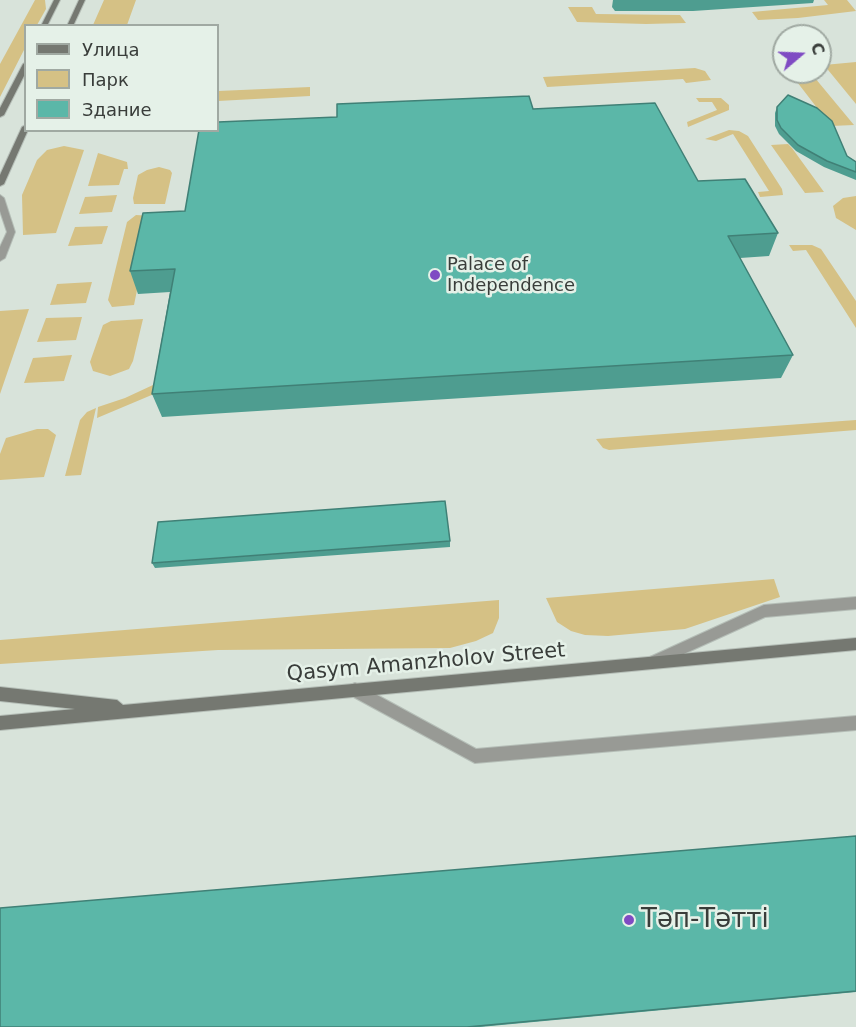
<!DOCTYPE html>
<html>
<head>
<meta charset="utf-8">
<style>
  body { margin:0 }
  #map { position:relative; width:856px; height:1027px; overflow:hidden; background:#d8e3da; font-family:"DejaVu Sans",sans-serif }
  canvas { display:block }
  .legend { position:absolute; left:24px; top:24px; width:195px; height:108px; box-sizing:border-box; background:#e5f1e8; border:2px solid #a0a9a2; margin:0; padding:8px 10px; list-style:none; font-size:18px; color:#393d3a }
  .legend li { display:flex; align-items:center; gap:12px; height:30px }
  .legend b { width:30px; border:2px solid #a0a9a2 }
  .north { position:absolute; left:772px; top:24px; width:60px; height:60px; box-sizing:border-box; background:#e5f1e8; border:2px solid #a0a9a2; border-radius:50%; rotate:71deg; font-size:16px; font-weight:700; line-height:24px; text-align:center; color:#393d3a }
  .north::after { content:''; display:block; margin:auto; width:21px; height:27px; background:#7f4bc3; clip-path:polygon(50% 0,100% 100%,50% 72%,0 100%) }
</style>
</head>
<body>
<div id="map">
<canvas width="856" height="1027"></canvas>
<ul class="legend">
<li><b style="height:8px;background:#757871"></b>Улица</li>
<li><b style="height:16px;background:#d5c185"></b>Парк</li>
<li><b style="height:16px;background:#5bb7a8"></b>Здание</li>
</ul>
<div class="north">С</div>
</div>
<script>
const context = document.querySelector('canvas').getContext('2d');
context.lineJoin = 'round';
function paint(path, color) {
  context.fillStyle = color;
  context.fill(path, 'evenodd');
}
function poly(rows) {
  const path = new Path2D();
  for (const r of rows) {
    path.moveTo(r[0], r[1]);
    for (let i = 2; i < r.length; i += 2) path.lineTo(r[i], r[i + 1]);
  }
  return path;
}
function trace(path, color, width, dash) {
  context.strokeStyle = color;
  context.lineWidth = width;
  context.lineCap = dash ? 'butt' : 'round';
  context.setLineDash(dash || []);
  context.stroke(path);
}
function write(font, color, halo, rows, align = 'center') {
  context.font = font + ' "DejaVu Sans",sans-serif';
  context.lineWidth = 5;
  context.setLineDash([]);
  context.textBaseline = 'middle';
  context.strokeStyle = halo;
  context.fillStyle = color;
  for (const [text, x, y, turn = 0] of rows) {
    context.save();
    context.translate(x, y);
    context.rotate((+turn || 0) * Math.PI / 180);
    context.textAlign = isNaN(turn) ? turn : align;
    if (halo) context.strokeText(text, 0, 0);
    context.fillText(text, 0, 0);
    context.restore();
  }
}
paint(poly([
  [35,0,45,0,46,9,37,25,26,26,25,48,0,97,0,64],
  [104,0,136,0,127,25,93,25],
  [824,0,847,0,856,11,798,18,758,20,752,12,828,5],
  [568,7,592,7,596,14,680,15,686,23,646,24,577,22],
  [856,62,856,104,824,65],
  [695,68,705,71,711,80,686,83,683,79,547,87,543,77],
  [794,78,815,78,854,125,831,126],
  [310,87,310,96,218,101,218,91],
  [696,98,721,98,729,105,729,110,688,127,687,122,717,110,712,102,699,102],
  [729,130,739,131,748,136,782,189,783,195,760,197,758,192,769,191,733,134,716,141,705,139],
  [788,144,792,148,824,192,805,193,771,145],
  [64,146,84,150,56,233,23,235,22,195,37,160,47,150],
  [98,153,127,162,128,169,124,169,119,185,88,186],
  [159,167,170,170,172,173,165,204,134,204,133,198,138,175,147,170],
  [117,195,112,212,79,214,85,197],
  [856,196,856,230,836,218,833,206,843,198],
  [136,215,152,216,134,305,112,307,108,300,127,222],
  [108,226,102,244,68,246,75,227],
  [789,245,812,245,821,249,856,301,856,328,806,250,793,251],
  [92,282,86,303,50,305,57,284],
  [29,309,0,394,0,311],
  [82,317,76,340,37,342,46,318],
  [143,319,133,361,129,369,110,376,93,371,90,362,103,325,111,321],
  [72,355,64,381,24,383,33,358],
  [153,385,154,394,97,418,98,407,125,398],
  [96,408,81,475,65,476,80,420,87,412],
  [856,420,856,430,609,450,603,448,596,439],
  [37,429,48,429,56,435,44,477,0,480,0,454,6,438],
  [774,579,780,597,685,629,608,636,585,635,571,631,557,622,546,598],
  [499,600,499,618,493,633,476,641,450,648,218,650,0,664,0,640]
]), '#d5c185');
const lane = poly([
  [0,195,4,198,15,232,5,258,0,261,0,247,7,232,0,211,0,195],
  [856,597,856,609,765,617,655,667,650,665,648,661,650,657,764,605,856,597],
  [355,683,476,749,856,716,856,730,475,763,350,695,348,690,350,685,355,683]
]);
const secondary = poly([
  [54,0,60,0,47,26,41,26,54,0],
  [79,0,85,0,73,26,67,26,79,0],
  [26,62,26,72,4,115,0,117,0,108,23,64,26,62],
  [26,125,26,130,28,130,4,184,0,186,0,175,22,127,26,125],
  [856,638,856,650,0,730,0,716,75,709,0,701,0,687,117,700,123,705,856,638]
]);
trace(lane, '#b5beb7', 2);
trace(secondary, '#b5beb7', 2);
paint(lane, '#989a95');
paint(secondary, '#757871');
paint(poly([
  [613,0,814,0,813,3,693,11,615,11,612,7],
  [777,107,856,162,856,180,824,167,796,151,779,134,775,126,775,113],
  [533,109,698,181,778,233,769,256,740,258,793,355,781,378,162,417,152,394,170,292,138,294,130,271],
  [450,541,450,547,155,568,152,563],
  [856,836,856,992,480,1027,0,1027]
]), '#4e9d90');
const building = poly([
  [788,95,817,108,832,121,847,156,856,162,856,172,827,161,798,145,781,128,777,120,777,107,788,95],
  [529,96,533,109,655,103,698,181,745,179,778,233,728,236,793,355,152,394,175,269,130,271,143,213,185,211,199,130,218,130,218,122,337,117,337,104,529,96],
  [445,501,450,541,152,563,158,522,445,501],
  [856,836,856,991,467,1027,0,1027,0,908,856,836]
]);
paint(building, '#5bb7a8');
trace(building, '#408076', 1.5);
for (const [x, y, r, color] of [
  [435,275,6,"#7f4bc3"],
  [629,920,6,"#7f4bc3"]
]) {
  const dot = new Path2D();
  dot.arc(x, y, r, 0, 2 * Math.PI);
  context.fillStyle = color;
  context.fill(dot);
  trace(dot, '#e5f1e8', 2);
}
write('18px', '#393d3a', '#e5f1e8', [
  ["Palace of",447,265],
  ["Independence",447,286]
], 'left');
write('21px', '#393d3a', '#e5f1e8', [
  ["Qasym Amanzholov Street",426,663,-5]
]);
write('26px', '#393d3a', '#e5f1e8', [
  ["Тәп-Тәтті",641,920]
], 'left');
</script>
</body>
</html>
